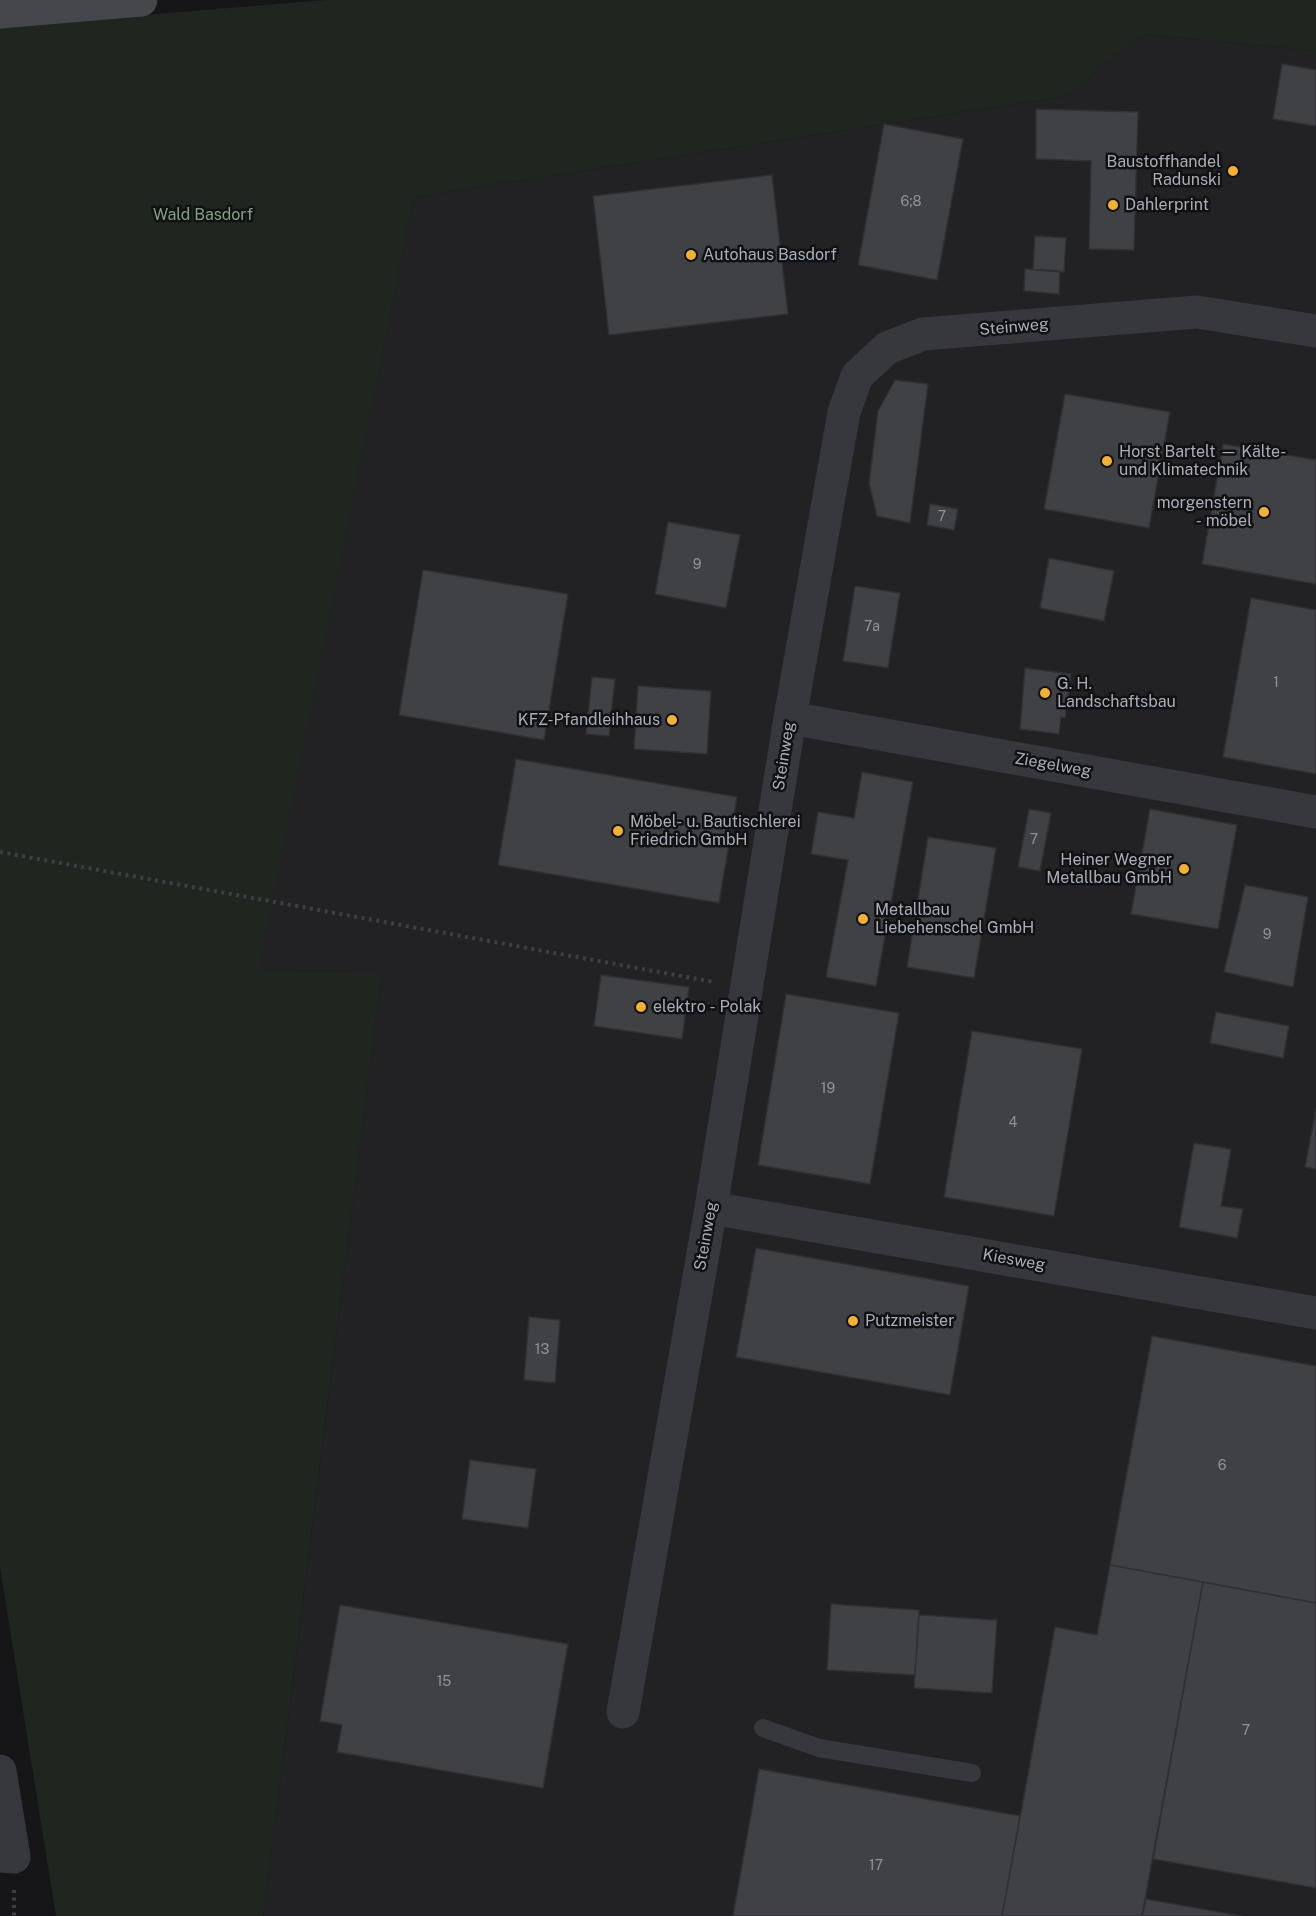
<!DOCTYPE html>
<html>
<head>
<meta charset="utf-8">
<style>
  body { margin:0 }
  canvas { display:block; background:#161618 }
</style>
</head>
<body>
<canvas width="1316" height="1916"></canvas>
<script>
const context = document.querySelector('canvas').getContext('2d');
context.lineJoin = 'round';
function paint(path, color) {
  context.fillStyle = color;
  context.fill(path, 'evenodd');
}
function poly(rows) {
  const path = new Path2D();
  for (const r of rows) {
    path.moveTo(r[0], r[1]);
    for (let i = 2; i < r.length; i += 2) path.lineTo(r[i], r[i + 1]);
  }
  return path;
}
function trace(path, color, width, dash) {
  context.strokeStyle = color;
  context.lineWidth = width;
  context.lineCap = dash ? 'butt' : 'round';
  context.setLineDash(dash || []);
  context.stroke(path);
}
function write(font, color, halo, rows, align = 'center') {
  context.font = font + ' "Public Sans",sans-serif';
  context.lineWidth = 5;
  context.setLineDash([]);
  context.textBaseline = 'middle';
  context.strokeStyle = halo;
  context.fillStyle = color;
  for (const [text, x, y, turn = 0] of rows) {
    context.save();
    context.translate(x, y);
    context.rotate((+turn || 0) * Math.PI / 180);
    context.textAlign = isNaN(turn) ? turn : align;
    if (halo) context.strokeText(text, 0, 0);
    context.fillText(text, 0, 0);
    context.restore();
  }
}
paint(poly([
  [1142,34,1316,51,1316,1916,263,1916,382,972,257,971,414,197,1066,96]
]), '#222225');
paint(poly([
  [326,0,1316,0,1316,51,1142,34,1066,96,414,197,258,971,382,972,263,1916,56,1916,0,1567,0,27]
]), '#1e261f');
const building = poly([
  [1282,64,1316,70,1316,126,1273,119,1282,64],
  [1036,109,1138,112,1134,250,1089,249,1091,161,1036,159,1036,109],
  [884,124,963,139,937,280,858,265,884,124],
  [772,175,788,314,609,335,593,196,772,175],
  [1035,236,1066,238,1064,272,1033,270,1035,236],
  [1025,269,1060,271,1059,294,1024,291,1025,269],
  [895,380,928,384,910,523,877,516,869,483,878,411,895,380],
  [1065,394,1170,412,1149,528,1044,509,1065,394],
  [1223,444,1316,460,1316,584,1202,564,1223,444],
  [930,504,958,509,954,530,927,525,930,504],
  [668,522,740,535,726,608,655,594,668,522],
  [1049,558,1114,571,1104,621,1040,608,1049,558],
  [423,570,568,594,544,740,399,715,423,570],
  [855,586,900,593,888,668,843,661,855,586],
  [1251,598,1316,610,1316,774,1223,757,1251,598],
  [1025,668,1071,674,1065,718,1061,717,1059,734,1020,729,1025,668],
  [592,677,615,679,609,736,586,734,592,677],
  [638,686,711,691,707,754,634,749,638,686],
  [516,759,737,797,719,903,498,865,516,759],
  [862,772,913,782,876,986,826,977,848,860,811,854,818,812,854,818,862,772],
  [1029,809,1051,813,1040,871,1018,867,1029,809],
  [1150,809,1237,825,1218,929,1131,914,1150,809],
  [928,837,996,848,974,978,907,967,928,837],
  [1245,885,1308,897,1293,987,1224,972,1245,885],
  [601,975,689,987,682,1039,594,1026,601,975],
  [786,994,899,1013,870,1184,758,1165,786,994],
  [1216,1012,1289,1026,1283,1058,1210,1043,1216,1012],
  [972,1031,1082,1049,1054,1216,944,1197,972,1031],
  [1316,1109,1316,1169,1305,1167,1316,1109],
  [1194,1143,1231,1149,1221,1206,1243,1209,1237,1238,1179,1227,1194,1143],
  [756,1248,969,1286,950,1395,736,1357,756,1248],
  [529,1317,560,1320,555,1383,524,1380,529,1317],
  [1152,1336,1316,1366,1316,1603,1110,1565,1152,1336],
  [470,1460,536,1469,528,1528,462,1519,470,1460],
  [1110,1565,1203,1582,1142,1916,1002,1916,1055,1627,1097,1635,1110,1565],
  [1203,1582,1316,1603,1316,1888,1153,1859,1203,1582],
  [831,1604,919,1610,915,1675,827,1670,831,1604],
  [340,1605,568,1644,543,1788,337,1752,342,1725,320,1721,340,1605],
  [919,1615,997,1620,992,1693,914,1688,919,1615],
  [759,1769,1020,1816,1002,1916,733,1916,759,1769],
  [1146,1899,1241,1916,1142,1916,1146,1899]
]);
paint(building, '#404145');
trace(building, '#303034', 1.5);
trace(poly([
  [0,852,714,982],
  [14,1890,14,1916]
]), '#3d3f44', 4, [3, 4.5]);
trace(poly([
  [763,1728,819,1748,972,1773]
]), '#37383d', 18);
trace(poly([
  [790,718,1316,812],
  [711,1208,1316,1313],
  [623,1712,711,1208,790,718,844,412,857,376,887,348,923,334,1197,312,1316,331],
  [0,1771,14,1857,0,1856]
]), '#37383d', 33);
trace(poly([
  [0,12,141,0]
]), '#45474d', 33);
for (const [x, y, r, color] of [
  [1233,171,6,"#f2b134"],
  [1113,205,6,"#f2b134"],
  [691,255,6,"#f2b134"],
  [1107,461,6,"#f2b134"],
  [1264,512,6,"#f2b134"],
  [1045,693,6,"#f2b134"],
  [672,720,6,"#f2b134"],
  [618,831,6,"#f2b134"],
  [1184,869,6,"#f2b134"],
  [863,919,6,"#f2b134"],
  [641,1007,6,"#f2b134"],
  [853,1321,6,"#f2b134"]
]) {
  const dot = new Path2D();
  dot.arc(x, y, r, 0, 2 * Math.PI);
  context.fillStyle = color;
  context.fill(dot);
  trace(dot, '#111113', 2);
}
write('14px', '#8e929b', null, [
  ["6;8",911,202],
  ["7",942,517],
  ["9",697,565],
  ["7a",872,627],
  ["1",1276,683],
  ["7",1034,840],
  ["9",1267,935],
  ["19",828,1089],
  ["4",1013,1123],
  ["13",542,1350],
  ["6",1222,1466],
  ["15",444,1682],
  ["7",1246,1731],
  ["17",876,1866]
]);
write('16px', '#a8adb8', '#111113', [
  ["Baustoffhandel",1221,162,"right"],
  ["Radunski",1221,180,"right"],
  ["Dahlerprint",1125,205],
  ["Autohaus Basdorf",703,255],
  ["Horst Bartelt — Kälte-",1119,452],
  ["und Klimatechnik",1119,470],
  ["morgenstern",1252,503,"right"],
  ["- möbel",1252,521,"right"],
  ["G. H.",1057,684],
  ["Landschaftsbau",1057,702],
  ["KFZ-Pfandleihhaus",660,720,"right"],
  ["Möbel- u. Bautischlerei",630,822],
  ["Friedrich GmbH",630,840],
  ["Heiner Wegner",1172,860,"right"],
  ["Metallbau GmbH",1172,878,"right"],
  ["Metallbau",875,910],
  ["Liebehenschel GmbH",875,928],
  ["elektro - Polak",653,1007],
  ["Putzmeister",865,1321]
], 'left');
write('16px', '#7fa381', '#111113', [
  ["Wald Basdorf",203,215]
]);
write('16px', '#a8adb8', '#111113', [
  ["Steinweg",1014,327,-5],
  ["Steinweg",784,756,-81],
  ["Ziegelweg",1053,765,10],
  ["Steinweg",706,1236,-80],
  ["Kiesweg",1014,1260,10]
]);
</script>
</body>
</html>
